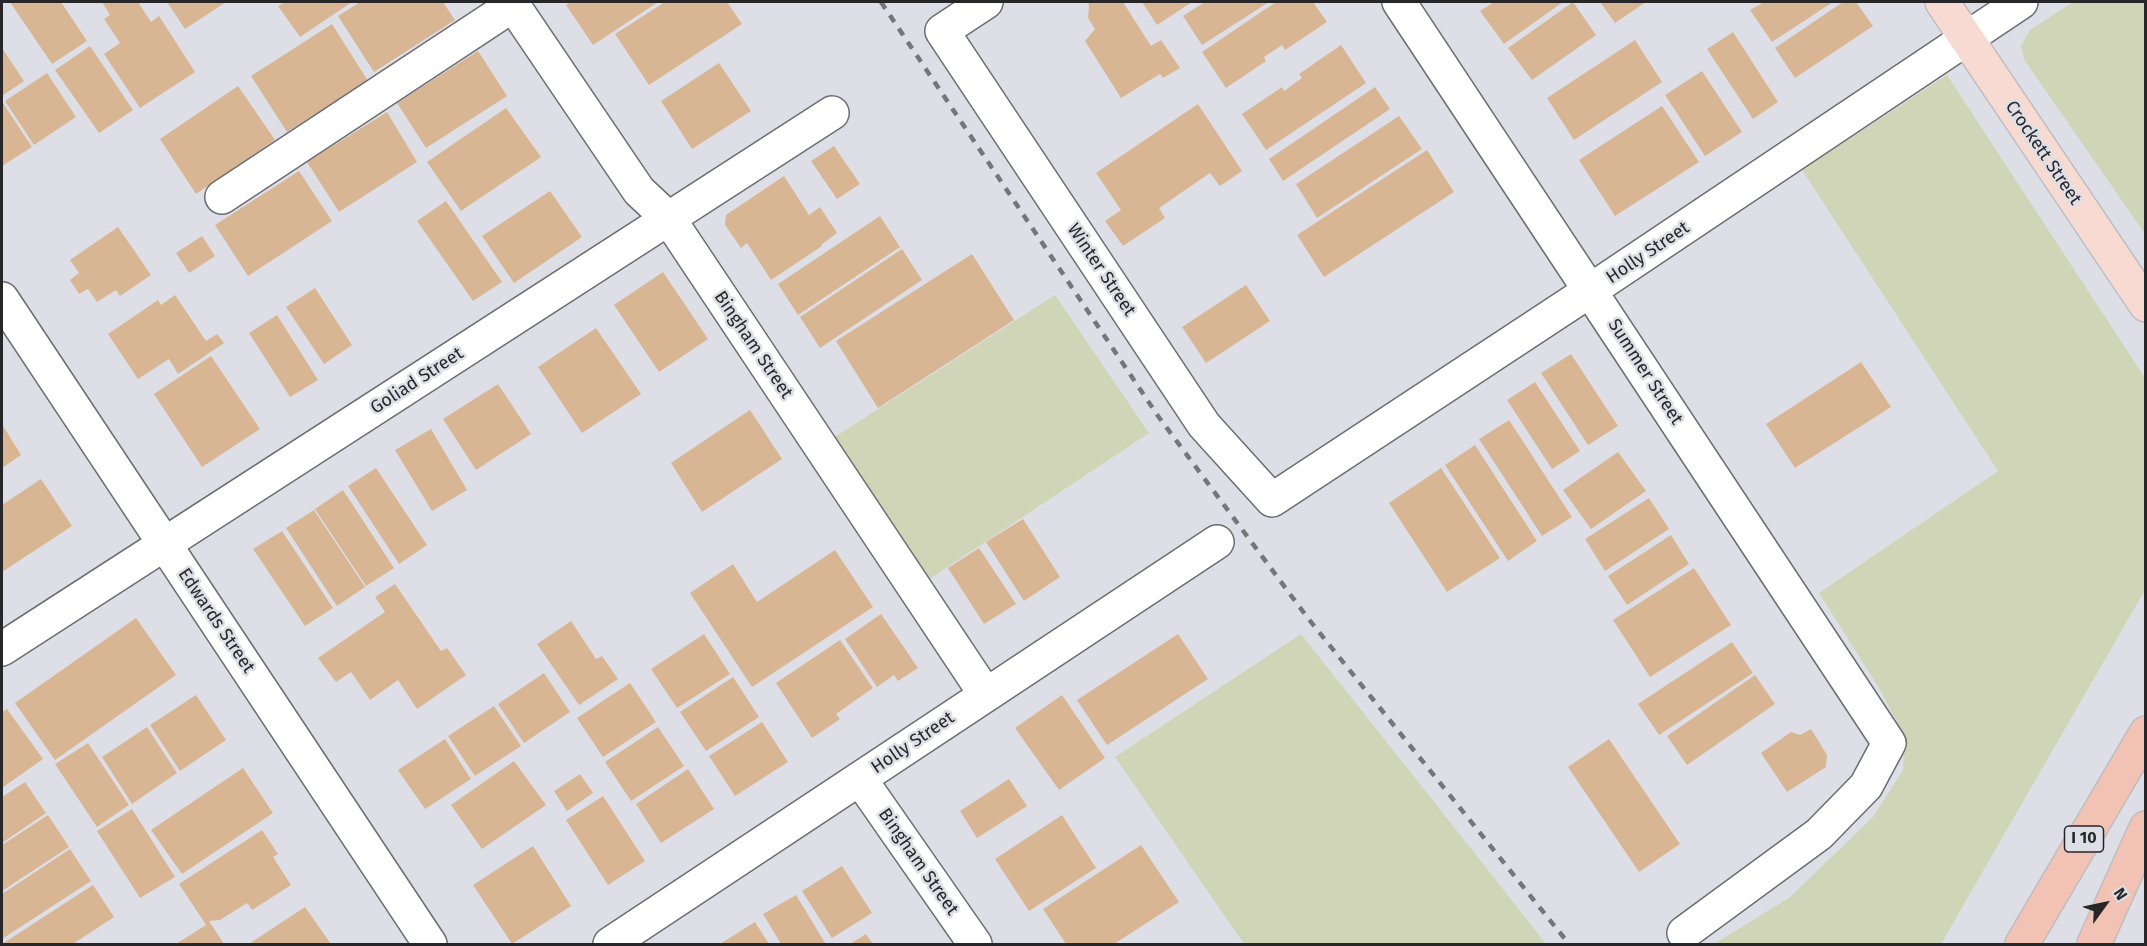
<!DOCTYPE html>
<html>
<head>
<meta charset="utf-8">
<style>
  body { margin:0 }
  #map { position:relative; width:2147px; height:946px; overflow:hidden; background:#dedfe6; font-family:"Fira Sans",sans-serif }
  canvas { display:block }
  .frame { position:absolute; inset:0; border:3px solid #27272a; pointer-events:none }
  .north { position:absolute; left:2075px; top:874px; width:60px; height:60px; -webkit-text-stroke:4px #dedfe6; paint-order:stroke; rotate:57deg; font-size:16px; font-weight:700; line-height:24px; text-align:center; color:#27272a }
  .north::after { content:''; display:block; margin:auto; width:21px; height:27px; background:#27272a; clip-path:polygon(50% 0,100% 100%,50% 72%,0 100%) }
</style>
</head>
<body>
<div id="map">
<canvas width="2147" height="946"></canvas>
<div class="frame"></div>
<div class="north">N</div>
</div>
<script>
const context = document.querySelector('canvas').getContext('2d');
context.lineJoin = 'round';
function paint(path, color) {
  context.fillStyle = color;
  context.fill(path, 'evenodd');
}
function poly(rows) {
  const path = new Path2D();
  for (const r of rows) {
    path.moveTo(r[0], r[1]);
    for (let i = 2; i < r.length; i += 2) path.lineTo(r[i], r[i + 1]);
  }
  return path;
}
function trace(path, color, width, dash) {
  context.strokeStyle = color;
  context.lineWidth = width;
  context.lineCap = dash ? 'butt' : 'round';
  context.setLineDash(dash || []);
  context.stroke(path);
}
function write(font, color, halo, rows, align = 'center') {
  context.font = font + ' "Fira Sans",sans-serif';
  context.lineWidth = 5;
  context.setLineDash([]);
  context.textBaseline = 'middle';
  context.strokeStyle = halo;
  context.fillStyle = color;
  for (const [text, x, y, turn = 0] of rows) {
    context.save();
    context.translate(x, y);
    context.rotate((+turn || 0) * Math.PI / 180);
    context.textAlign = isNaN(turn) ? turn : align;
    if (halo) context.strokeText(text, 0, 0);
    context.fillText(text, 0, 0);
    context.restore();
  }
}
paint(poly([
  [2073,2,2145,2,2145,234,2025,61,2021,46,2030,30],
  [1947,75,2145,378,2145,590,1941,944,1714,944,1789,898,1873,817,1903,770,1904,735,1879,688,1819,593,1998,471,1802,170],
  [1055,295,1149,433,925,582,830,440],
  [1301,634,1484,865,1546,944,1244,944,1115,757]
]), '#d0d5b7');
paint(poly([
  [10,2,61,2,87,41,52,64],
  [102,2,138,2,151,22,159,16,195,72,140,108,104,54,120,43,104,19,110,15],
  [167,2,226,2,185,29],
  [285,2,352,2,300,37,278,6],
  [360,2,443,2,455,20,374,72,338,16],
  [571,2,658,2,593,45,566,5],
  [665,2,727,2,742,24,649,85,615,34],
  [1087,2,1123,2,1151,46,1161,40,1180,68,1163,78,1160,74,1121,98,1085,41,1095,29,1088,18,1089,5],
  [1142,2,1192,2,1157,25],
  [1205,2,1269,2,1202,45,1183,16],
  [1276,2,1313,2,1327,22,1285,50,1282,45,1264,57,1266,61,1226,88,1202,52],
  [1494,2,1563,2,1504,44,1480,11],
  [1573,2,1596,35,1532,80,1508,48],
  [1600,2,1646,2,1615,23],
  [1764,2,1833,2,1772,42,1750,10],
  [1843,2,1856,2,1873,26,1795,78,1775,48],
  [332,24,368,81,287,132,251,76],
  [1733,32,1778,102,1753,119,1707,49],
  [1635,40,1662,82,1574,140,1547,98],
  [1341,45,1366,83,1266,150,1242,114,1282,87,1284,91,1302,78,1299,74],
  [90,46,133,110,99,133,55,70],
  [2,48,24,81,2,96],
  [478,51,507,96,426,148,397,103],
  [719,63,751,111,692,149,661,101],
  [1702,71,1742,132,1705,156,1665,95],
  [47,73,76,117,34,145,5,101],
  [238,86,275,140,196,194,160,139],
  [1375,87,1390,109,1283,181,1269,159],
  [3,103,32,147,2,166,2,104],
  [1198,104,1242,171,1220,186,1210,173,1159,208,1165,218,1123,246,1105,221,1121,210,1096,173],
  [1662,106,1699,162,1615,216,1579,160],
  [506,108,541,157,461,211,427,162],
  [387,112,417,162,339,212,307,162],
  [1399,116,1422,149,1317,218,1296,184],
  [834,146,860,184,837,199,811,161],
  [1427,150,1454,192,1324,277,1297,235],
  [299,171,332,221,248,276,215,225],
  [784,176,809,215,820,207,837,233,821,245,822,246,771,280,747,243,741,248,725,225,726,215],
  [550,191,582,237,514,283,482,236],
  [446,201,502,282,473,301,417,221],
  [880,216,900,247,798,315,778,284],
  [118,227,151,275,120,296,116,290,97,302,88,289,79,294,70,280,79,273,70,260],
  [202,236,215,256,189,273,176,253],
  [902,249,922,280,820,348,800,317],
  [972,254,1014,320,878,408,836,341],
  [663,272,708,339,659,372,614,305],
  [1246,285,1270,321,1206,363,1182,327],
  [315,288,352,345,324,364,286,307],
  [175,295,206,341,217,334,224,343,178,374,169,359,138,379,108,334,158,300,161,305],
  [277,315,318,380,290,397,249,333],
  [596,328,641,394,582,433,538,367],
  [1571,354,1618,426,1588,445,1541,373],
  [211,356,260,429,202,467,154,394],
  [1861,362,1891,407,1795,468,1766,424],
  [1535,382,1580,451,1552,469,1507,400],
  [498,384,531,434,476,470,443,419],
  [750,410,782,459,702,512,671,463],
  [1509,420,1572,517,1542,536,1479,439],
  [2,424,21,455,2,468],
  [431,429,467,490,432,511,395,450],
  [1475,445,1537,541,1508,561,1445,465],
  [1618,452,1646,491,1591,529,1563,490],
  [376,468,427,545,399,564,348,486],
  [1441,468,1500,558,1447,592,1389,503],
  [41,479,72,526,2,572,2,505],
  [343,490,394,568,366,586,315,509],
  [1649,498,1669,529,1605,571,1585,539],
  [314,510,365,587,337,606,286,528],
  [1023,519,1060,577,1024,601,986,542],
  [282,531,333,608,305,626,253,549],
  [1671,535,1689,564,1627,605,1608,576],
  [979,548,1016,604,984,624,948,568],
  [835,550,873,607,752,687,690,593,733,564,757,602],
  [1694,568,1731,625,1650,677,1613,620],
  [395,584,441,651,447,648,466,675,417,709,398,680,370,700,351,672,336,682,318,658,385,612,375,597],
  [881,614,918,668,898,681,894,675,877,687,845,639],
  [136,618,176,675,55,760,15,703],
  [571,621,596,659,602,656,618,679,579,705,537,644],
  [704,634,730,674,677,708,651,669],
  [1178,634,1208,679,1107,745,1077,700],
  [840,640,873,688,836,714,840,719,812,738,776,683],
  [1732,642,1753,673,1659,735,1638,704],
  [544,673,570,712,524,743,498,704],
  [1755,675,1775,704,1687,765,1667,736],
  [733,677,759,717,706,751,680,712],
  [630,683,656,722,603,757,577,718],
  [196,695,226,740,180,771,150,725],
  [1062,695,1105,758,1059,790,1015,728],
  [494,706,521,746,475,776,448,736],
  [7,709,43,759,2,788,2,712],
  [762,722,788,762,735,796,709,756],
  [147,727,177,773,132,804,102,757],
  [658,727,684,766,631,801,605,762],
  [1811,729,1827,755,1826,767,1787,792,1761,753,1791,732,1800,735],
  [445,739,471,779,425,809,398,770],
  [1609,739,1680,844,1639,872,1568,767],
  [88,743,129,805,97,827,55,764],
  [514,761,546,805,482,849,451,805],
  [243,768,273,813,182,874,151,830],
  [688,769,714,809,661,843,636,804],
  [580,774,593,793,567,811,554,791],
  [1009,779,1027,806,977,838,960,811],
  [25,782,46,813,2,843,2,797],
  [603,796,645,861,608,885,566,820],
  [132,809,175,877,140,898,97,831],
  [48,815,69,847,2,891,2,845],
  [1062,815,1096,868,1029,911,995,859],
  [262,830,278,854,273,857,291,885,252,910,247,903,220,920,209,921,224,944,176,944,206,925,179,884],
  [1141,845,1179,902,1114,944,1066,944,1043,909],
  [533,846,571,906,512,944,473,885],
  [70,849,91,881,2,939,2,894],
  [842,866,872,913,832,938,802,891],
  [93,885,114,917,73,944,2,944],
  [796,895,825,943,823,944,781,944,763,914],
  [305,907,331,944,249,944],
  [755,922,769,944,720,944],
  [866,934,873,944,850,944]
]), '#d8b694');
const minor = poly([
  [511,2,639,191,669,219,986,695],
  [986,2,942,31,1204,425,1272,500,1591,290,2021,2],
  [1399,2,1889,743,1866,786,1819,834,1684,933],
  [222,197,513,5],
  [2,299,430,944],
  [2,649,832,113],
  [860,779,975,944],
  [610,944,1217,542]
]);
const major = poly([
  [1942,2,2146,305]
]);
const highway = poly([
  [2022,944,2146,733],
  [2094,944,2146,828]
]);
trace(minor, '#6c6d73', 36);
trace(major, '#bebebf', 36);
trace(highway, '#bebebf', 36);
trace(minor, '#fff', 33);
trace(major, '#f7dbd2', 33);
trace(highway, '#f2c3b4', 33);
trace(poly([
  [881,2,1158,416,1307,617,1569,944]
]), '#75757a', 4.5, [8, 8]);
for (const [x, y, w] of [
  [2084,839,39]
]) {
  const box = new Path2D();
  box.roundRect(x - w / 2, y - 13, w, 26, 4.5);
  context.fillStyle = '#dedfe6';
  context.fill(box);
  trace(box, '#27272a', 1.5);
}
write('bold 16px', '#27272a', null, [
  ["I 10",2084,839]
]);
write('18px', '#27272a', '#dedfe6', [
  ["Crockett Street",2043,153,56],
  ["Holly Street",1648,253,-34],
  ["Winter Street",1101,270,56],
  ["Bingham Street",753,345,56],
  ["Summer Street",1645,372,57],
  ["Goliad Street",417,381,-33],
  ["Edwards Street",216,621,56],
  ["Holly Street",913,743,-34],
  ["Bingham Street",918,862,55]
]);
</script>
</body>
</html>
